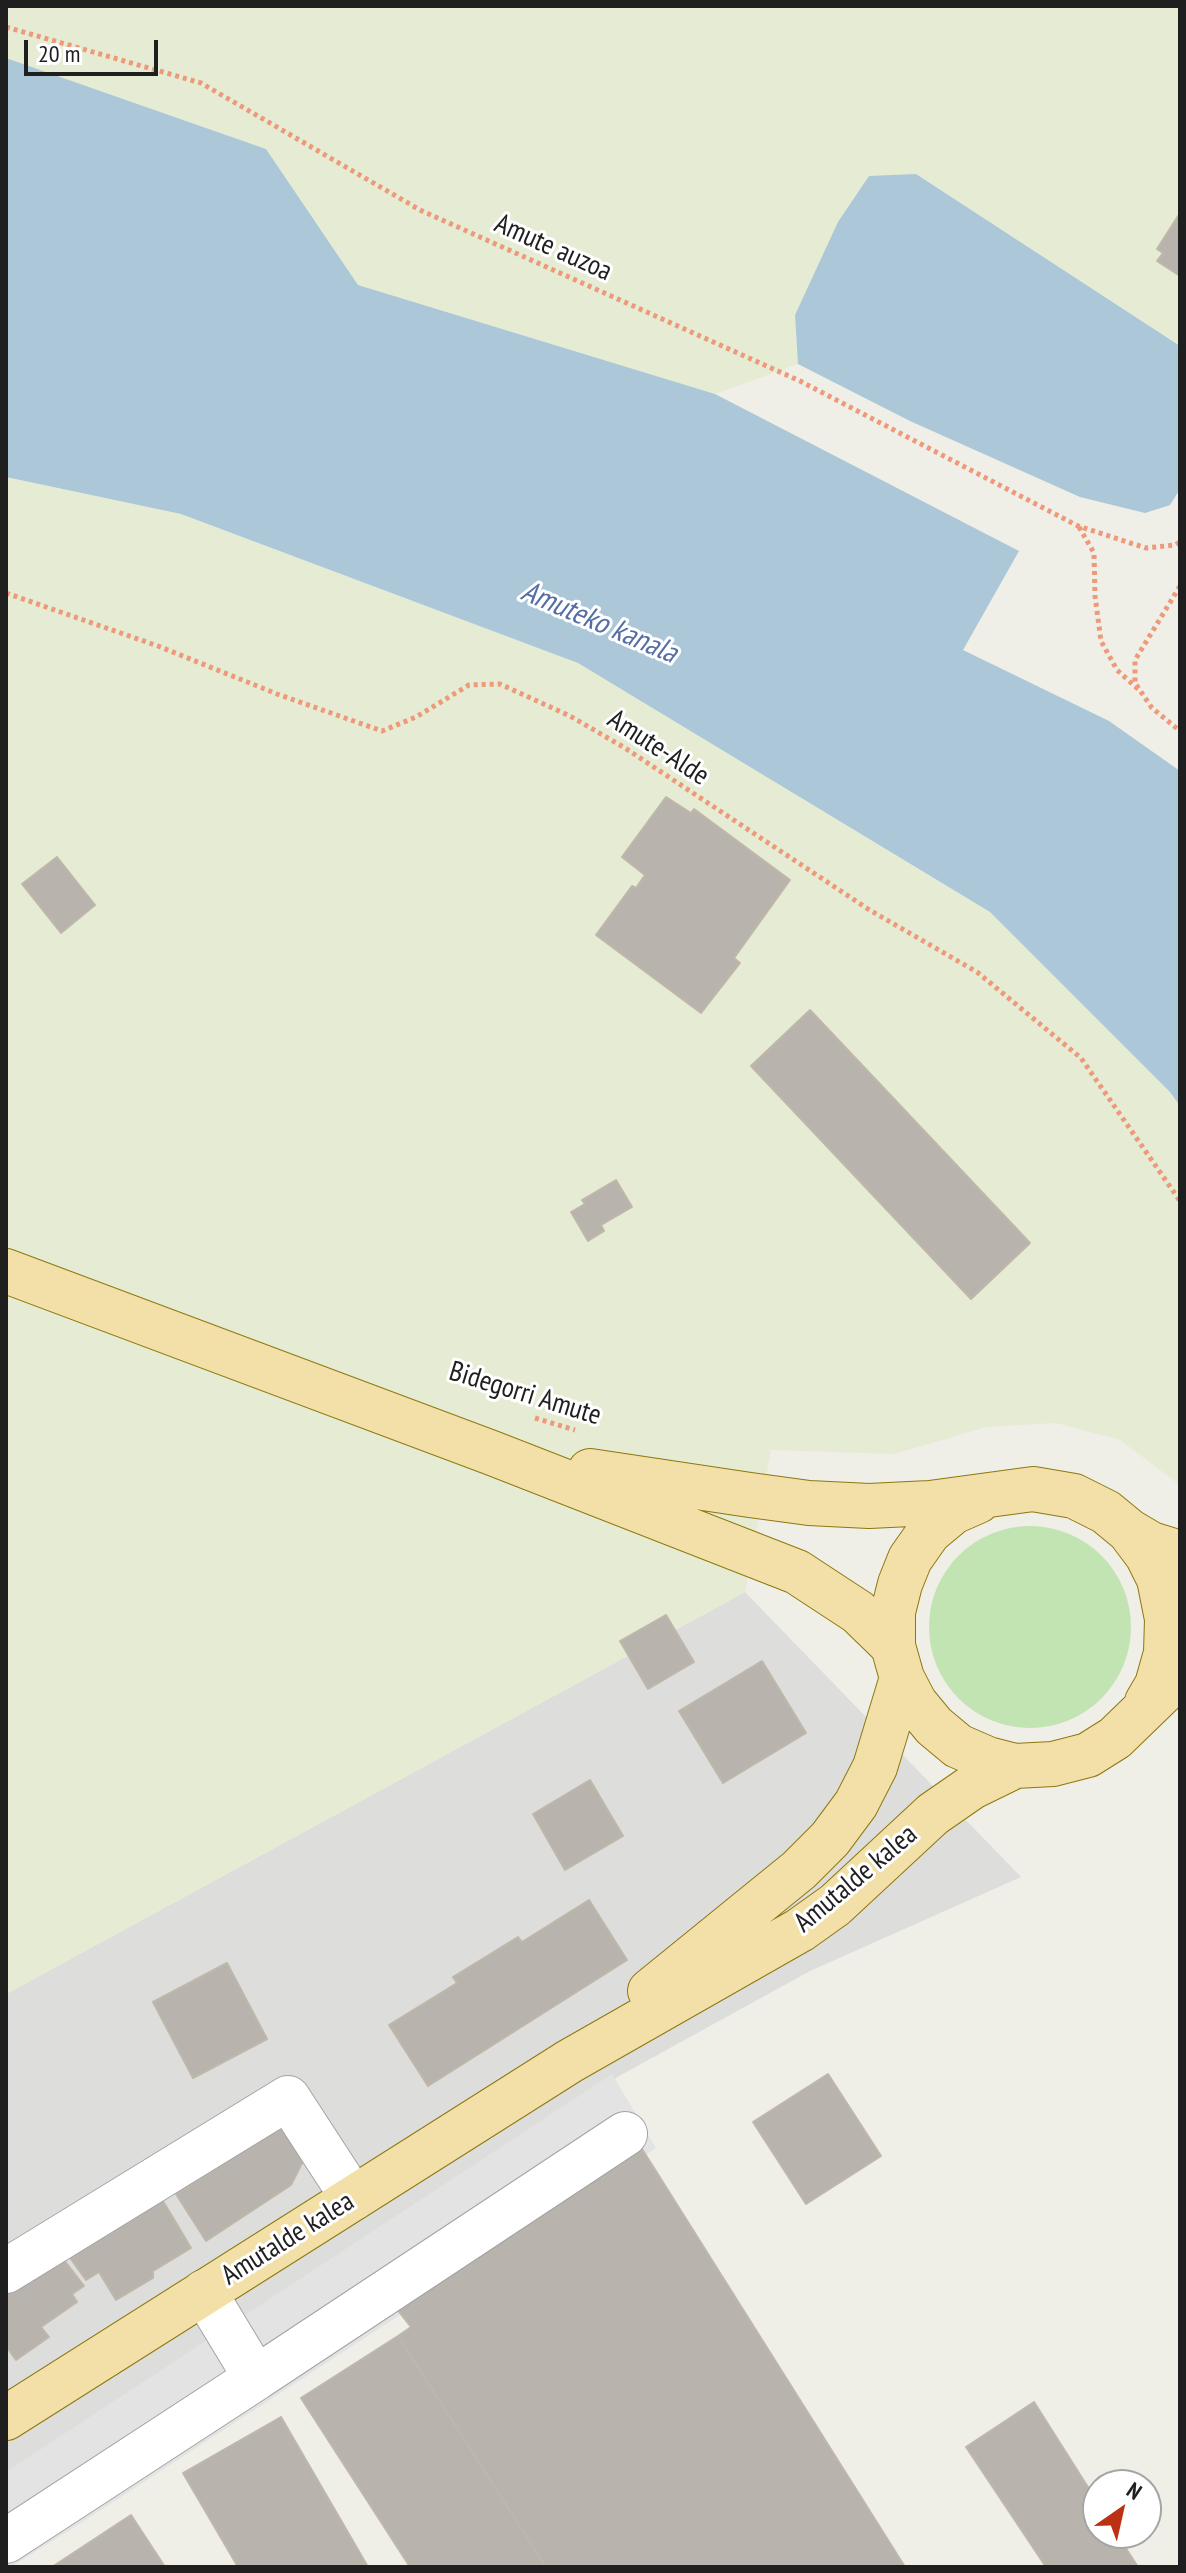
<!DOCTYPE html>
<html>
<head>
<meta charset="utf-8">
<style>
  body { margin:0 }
  #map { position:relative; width:1186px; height:2573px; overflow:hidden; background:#efeee7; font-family:"PT Sans Narrow",sans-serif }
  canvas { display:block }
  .frame { position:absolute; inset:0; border:8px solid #1f1f1f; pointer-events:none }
  .north { position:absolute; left:1082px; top:2469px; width:80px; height:80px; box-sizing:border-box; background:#fff; border:2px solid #a5a5a5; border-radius:50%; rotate:34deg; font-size:22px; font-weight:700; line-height:32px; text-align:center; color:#1f1f1f }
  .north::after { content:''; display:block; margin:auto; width:28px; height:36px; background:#bc3013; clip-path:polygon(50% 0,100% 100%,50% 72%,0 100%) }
  .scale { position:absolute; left:24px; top:40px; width:134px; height:36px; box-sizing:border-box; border:4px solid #1f1f1f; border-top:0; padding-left:10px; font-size:24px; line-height:28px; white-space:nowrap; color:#1f1f1f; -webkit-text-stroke:6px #fff; paint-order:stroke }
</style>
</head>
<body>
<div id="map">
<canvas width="1186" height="2573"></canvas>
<div class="frame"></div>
<div class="north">N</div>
<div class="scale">20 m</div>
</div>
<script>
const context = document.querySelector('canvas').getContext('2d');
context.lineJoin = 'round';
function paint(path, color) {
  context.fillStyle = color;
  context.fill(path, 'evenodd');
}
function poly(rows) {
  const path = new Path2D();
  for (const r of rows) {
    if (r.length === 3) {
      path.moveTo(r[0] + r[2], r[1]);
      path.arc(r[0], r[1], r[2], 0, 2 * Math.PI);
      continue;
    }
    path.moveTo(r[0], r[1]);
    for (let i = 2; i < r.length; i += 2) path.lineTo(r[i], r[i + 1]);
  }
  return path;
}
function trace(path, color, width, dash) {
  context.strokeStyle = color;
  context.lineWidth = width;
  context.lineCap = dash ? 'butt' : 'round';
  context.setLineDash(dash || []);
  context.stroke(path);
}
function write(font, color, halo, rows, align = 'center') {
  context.font = font + ' "PT Sans Narrow",sans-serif';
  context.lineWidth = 6;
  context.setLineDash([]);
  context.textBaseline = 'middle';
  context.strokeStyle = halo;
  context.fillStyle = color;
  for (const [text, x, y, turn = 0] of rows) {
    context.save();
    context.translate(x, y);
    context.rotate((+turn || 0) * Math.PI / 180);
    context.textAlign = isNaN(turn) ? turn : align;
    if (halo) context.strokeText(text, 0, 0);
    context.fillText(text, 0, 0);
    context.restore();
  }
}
paint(poly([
  [745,1592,1021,1877,810,1971,619,2076,6,2499,6,1994]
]), '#dddddc');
paint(poly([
  [6,6,1180,6,1180,346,916,174,795,315,798,364,715,394,358,285,266,149,6,58],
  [6,477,181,514,578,663,990,912,1170,1092,1180,1106,1180,1485,1120,1440,1056,1423,987,1427,894,1454,771,1450,745,1592,6,1994]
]), '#e6ecd4');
paint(poly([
  [1030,1627,101]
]), '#c2e4b2');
paint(poly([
  [612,2074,656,2148,84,2521,11,2567,6,2567,6,2472]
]), '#e3e3e3');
paint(poly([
  [6,58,266,149,358,285,715,394,1019,551,963,650,1109,721,1180,771,1180,1106,1170,1092,990,912,578,663,181,514,6,477],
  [916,174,1180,346,1180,489,1170,505,1145,513,1080,497,910,421,798,364,795,315,838,222,869,176]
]), '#abc7d8');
const building = poly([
  [1180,213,1180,276,1157,261,1163,253,1157,249,1180,213],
  [666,797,691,813,694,809,790,880,734,958,740,963,701,1013,596,935,632,886,636,888,645,875,622,857,666,797],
  [57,857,95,905,61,933,22,884,57,857],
  [810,1010,1030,1243,971,1299,751,1066,810,1010],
  [616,1180,632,1207,601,1225,604,1231,588,1241,571,1212,585,1204,582,1200,616,1180],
  [666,1615,694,1662,648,1689,620,1641,666,1615],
  [762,1661,806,1733,723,1783,679,1711,762,1661],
  [590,1780,623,1836,565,1870,533,1814,590,1780],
  [589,1900,627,1960,428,2086,389,2025,457,1983,453,1977,518,1937,522,1942,589,1900],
  [227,1963,267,2039,193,2078,153,2002,227,1963],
  [828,2074,881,2156,806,2204,753,2122,828,2074],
  [282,2126,304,2159,291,2185,206,2241,176,2194,282,2126],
  [642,2149,905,2567,546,2567,398,2336,411,2327,396,2308,642,2149],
  [160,2196,191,2248,153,2271,153,2278,116,2300,99,2272,86,2280,68,2255,160,2196],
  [61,2256,84,2286,72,2294,77,2302,41,2327,49,2337,16,2360,6,2346,6,2295,61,2256],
  [398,2336,546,2567,410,2567,301,2398,398,2336],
  [1034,2402,1098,2503,1098,2533,1116,2533,1138,2567,1046,2567,966,2447,1034,2402],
  [281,2417,368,2567,238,2567,183,2473,281,2417],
  [131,2515,165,2567,52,2567,131,2515]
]);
paint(building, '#b8b4ad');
trace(building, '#bfb7aa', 2);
const minor = poly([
  [6,2271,288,2098,353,2198],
  [256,2378,625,2134],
  [6,2541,256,2378,204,2292]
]);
const major = poly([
  [6,1271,492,1453,797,1572,858,1612,893,1646],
  [590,1471,750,1495,809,1503,869,1506,930,1503,1033,1489,1074,1496,1106,1512,1129,1531,1151,1544,1180,1553],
  [978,1501,953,1512,929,1532,910,1559,900,1584,893,1612,893,1646,902,1678,915,1703,934,1726,958,1746,988,1759,1015,1766,1053,1764,1088,1755,1115,1738,1180,1675],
  [1129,1531,1147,1555,1159,1579,1167,1619,1166,1653,1157,1685,1147,1702],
  [650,1991,799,1870,830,1839,856,1804,875,1767,902,1678],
  [6,2418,570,2061,800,1930,835,1905,933,1814,972,1787,1015,1766]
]);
trace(minor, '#a3a3a3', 46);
trace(major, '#8d780e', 46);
trace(poly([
  [6,27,201,83,420,210,800,381,1078,526,1146,548,1175,545,1180,542],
  [1079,527,1094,553,1095,596,1101,641,1117,670,1139,690],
  [1180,586,1135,660,1135,683,1152,708,1180,731],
  [6,593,158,646,277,694,382,731,416,717,469,685,500,684,570,716,625,748,868,909,977,972,1081,1058,1180,1201],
  [535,1418,575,1430]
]), '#ed9a7a', 5, [4, 4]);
trace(minor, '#fff', 44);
trace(major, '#f3e0a8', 44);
write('28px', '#1f1f1f', '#fff', [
  ["Amute auzoa",553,248,24],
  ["Amute-Alde",658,748,33],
  ["Bidegorri Amute",525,1394,17],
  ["Amutalde kalea",856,1879,-40],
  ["Amutalde kalea",288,2239,-32]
]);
write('italic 30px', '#546fa6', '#fff', [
  ["Amuteko kanala",599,623,23]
]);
</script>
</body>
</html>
